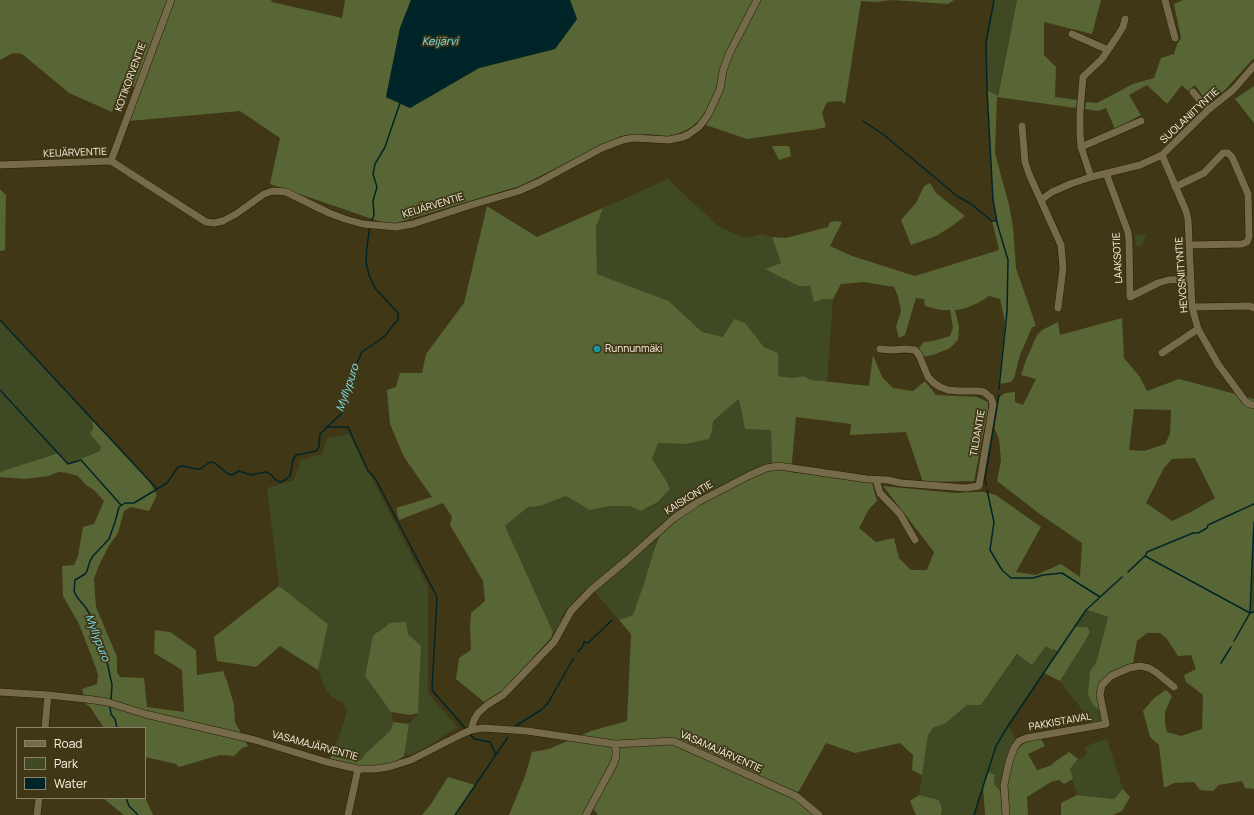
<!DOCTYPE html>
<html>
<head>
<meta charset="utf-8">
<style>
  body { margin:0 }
  #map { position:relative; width:1254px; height:815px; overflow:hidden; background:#403717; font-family:Manrope,sans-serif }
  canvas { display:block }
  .legend { position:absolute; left:16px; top:727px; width:130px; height:72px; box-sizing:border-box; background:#403717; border:1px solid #8b8369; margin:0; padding:5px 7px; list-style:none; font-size:12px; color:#fbf5e3 }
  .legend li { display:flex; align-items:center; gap:8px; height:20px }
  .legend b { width:20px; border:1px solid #8b8369 }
</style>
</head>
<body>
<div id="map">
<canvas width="1254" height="815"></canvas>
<ul class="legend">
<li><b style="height:5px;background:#756a49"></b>Road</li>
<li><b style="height:11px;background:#3f4923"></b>Park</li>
<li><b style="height:11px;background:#002528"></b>Water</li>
</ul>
</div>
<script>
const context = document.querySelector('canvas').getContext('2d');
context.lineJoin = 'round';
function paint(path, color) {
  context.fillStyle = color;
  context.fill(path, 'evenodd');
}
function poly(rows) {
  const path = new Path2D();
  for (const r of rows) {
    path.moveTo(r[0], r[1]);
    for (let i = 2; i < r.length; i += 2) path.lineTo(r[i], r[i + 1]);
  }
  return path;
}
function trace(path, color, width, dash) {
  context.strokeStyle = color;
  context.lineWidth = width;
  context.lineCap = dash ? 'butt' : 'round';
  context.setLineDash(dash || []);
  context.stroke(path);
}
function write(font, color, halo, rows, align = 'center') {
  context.font = font + ' Manrope,sans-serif';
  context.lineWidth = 3.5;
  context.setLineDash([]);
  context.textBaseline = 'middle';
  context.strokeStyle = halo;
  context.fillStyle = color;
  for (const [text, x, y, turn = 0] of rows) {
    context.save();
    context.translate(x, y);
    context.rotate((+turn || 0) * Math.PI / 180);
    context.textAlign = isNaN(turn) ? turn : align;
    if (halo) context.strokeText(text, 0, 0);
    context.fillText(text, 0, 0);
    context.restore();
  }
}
paint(poly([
  [993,0,1017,0,997,97,987,90,986,43],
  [668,179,718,226,745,238,762,234,772,237,781,263,765,269,806,286,810,286,822,299,833,299,827,382,812,380,803,376,793,378,778,376,778,353,764,347,745,323,723,337,702,332,669,301,597,274,596,227,603,208],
  [1146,234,1146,235,1143,244,1140,246,1135,247,1136,241,1134,235],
  [0,320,92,419,93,428,90,434,101,447,101,451,68,464,57,453,0,472],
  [739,399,771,430,772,463,754,469,686,505,667,518,654,550,645,580,633,615,619,620,590,586,582,592,563,614,558,628,553,632,505,526,528,507,540,506,566,496,590,510,610,506,630,506,641,511,658,503,670,489,667,482,652,459,658,443,685,444,712,431,713,423,723,412],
  [349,434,428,587,428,693,458,728,447,733,437,741,410,756,404,753,409,724,418,713,421,646,408,634,390,623,381,630,373,635,365,676,391,712,393,722,391,730,366,753,361,760,356,761,331,756,342,728,347,711,342,702,331,697,323,684,318,670,328,624,279,586,267,488,294,480,301,460,322,454,327,438],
  [1254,522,1254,612,1250,613],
  [1086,610,1108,617,1096,663,1090,671,1093,705,1099,710,1102,717,1100,721,1093,724,1060,681,1084,643,1090,632,1075,628],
  [1046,646,1054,649,1059,652,1008,726,1016,739,1006,768,1001,792,994,784,988,772,974,815,941,815,942,809,939,800,919,795,928,734,933,728,946,723,967,705,981,705,1018,654],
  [1107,739,1123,789,1114,799,1077,795,1070,769,1078,759,1083,758,1087,752,1085,748,1091,744]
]), '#3f4923');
paint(poly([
  [0,0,271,0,272,2,342,18,345,0,411,0,400,28,386,97,410,108,479,68,555,49,577,19,570,0,954,0,948,4,892,0,876,2,861,1,845,104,841,101,827,102,822,113,826,127,813,130,809,130,747,139,697,122,690,128,671,137,649,134,621,136,520,186,390,225,270,184,280,138,240,111,129,121,140,89,122,82,112,112,69,93,22,54,13,53,0,60],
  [1017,0,1101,0,1092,34,1044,22,1044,55,1056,67,1055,97,1077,100,1076,108,997,97,995,153,1009,205,1013,227,1016,268,1036,326,1032,327,1020,355,1014,378,1011,382,999,384,1005,322,1000,299,989,296,978,303,963,309,955,310,959,327,958,340,950,348,933,355,923,357,919,348,924,342,933,341,950,336,953,328,950,310,941,310,925,306,924,299,916,298,905,335,899,338,896,327,901,311,898,296,894,287,864,282,841,284,833,299,822,299,814,302,810,286,799,286,765,269,781,263,772,237,786,238,828,227,830,222,836,221,842,222,830,246,852,256,915,276,996,251,999,249,992,221,997,220,993,200,987,90,998,96],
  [1183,0,1254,0,1254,58,1224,91,1210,100,1204,98,1195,85,1188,91,1182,85,1167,104,1147,85,1129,95,1141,115,1115,129,1106,108,1098,111,1085,109,1086,102,1097,103,1133,84,1154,78,1161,58,1174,54,1177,44,1181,38,1174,4],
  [1254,86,1254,123,1235,99],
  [772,146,789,146,791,156,779,160],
  [930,183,936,193,965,216,952,226,936,236,911,245,901,220,916,203,924,186],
  [0,189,6,195,5,250,0,251],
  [487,206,537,237,603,208,596,227,597,274,669,301,702,332,723,337,734,319,745,323,764,347,778,353,778,376,793,378,803,376,812,380,869,386,873,355,882,377,893,388,913,391,925,381,936,395,977,397,988,402,988,410,974,481,923,482,906,432,850,435,851,424,796,417,791,472,872,483,877,501,869,509,859,528,876,542,894,538,899,558,911,570,927,570,934,552,883,486,955,493,970,492,984,492,996,495,1041,527,1016,572,1036,575,1061,564,1080,577,1082,543,1041,515,997,481,1001,460,999,439,994,427,998,398,1005,393,1015,392,1015,402,1023,405,1036,379,1021,375,1026,360,1037,335,1042,330,1058,322,1060,335,1122,318,1124,358,1140,377,1147,391,1179,379,1254,399,1254,522,1250,613,1254,612,1254,789,1245,788,1242,781,1219,785,1213,791,1200,790,1194,782,1174,783,1164,788,1159,745,1150,737,1143,711,1154,698,1166,690,1172,696,1165,712,1165,724,1167,732,1181,736,1202,729,1203,695,1186,682,1184,675,1196,669,1191,655,1178,656,1167,639,1160,633,1147,633,1137,641,1133,663,1110,672,1099,683,1099,710,1093,705,1088,694,1090,671,1096,663,1108,617,1087,610,1075,627,1087,627,1090,632,1084,643,1060,681,1044,673,1058,652,1054,649,1052,650,1046,646,1032,665,1017,654,981,705,967,705,946,723,933,728,928,735,922,775,912,770,913,755,900,743,855,753,826,743,795,798,815,815,598,815,589,804,583,815,509,815,525,776,532,752,549,749,591,731,627,721,631,634,619,620,633,615,645,580,654,550,667,518,686,505,754,469,772,463,771,430,745,429,739,399,723,412,713,422,712,431,709,439,685,444,658,443,652,459,667,482,670,489,658,502,641,511,630,506,610,506,590,510,566,496,540,506,528,507,505,526,553,632,551,638,503,690,484,702,456,679,459,658,471,650,470,626,471,613,485,601,483,581,450,525,452,517,443,503,399,520,396,508,432,497,404,457,390,424,387,390,396,387,400,373,422,373,426,354,464,303],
  [1134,409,1171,410,1170,434,1165,444,1144,451,1129,450],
  [1195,458,1215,498,1191,512,1172,521,1146,503,1164,468,1172,459],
  [92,419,149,481,157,495,149,511,131,507,124,511,118,533,110,544,99,565,94,579,96,607,117,657,117,673,120,677,144,678,147,707,184,712,182,670,154,653,155,630,170,632,196,650,197,675,223,671,227,681,234,705,235,722,248,746,242,748,234,756,220,755,179,767,176,764,145,757,145,728,104,728,90,707,86,704,82,689,97,684,98,676,96,668,79,624,63,596,62,566,74,565,78,556,83,527,94,524,104,501,94,490,86,485,78,476,68,473,59,472,48,476,25,479,0,477,0,472,58,453,68,464,100,451,101,447,90,434,93,428],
  [279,586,328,624,318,670,280,646,256,667,217,661,214,637],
  [406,622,408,634,421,646,418,713,410,715,391,712,365,676,373,635,381,630,390,623],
  [393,722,409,724,404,756,395,762,387,765,355,765,329,760,331,756,356,761,361,760,366,753,391,730],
  [1041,739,1045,746,1028,754,1037,770,1050,766,1056,761,1069,752,1078,759,1070,769,1073,779,1064,784,1059,780,1051,782,1027,797,1028,815,1008,815,1006,785,1016,750,1027,741],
  [988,772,995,775,994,784,1001,792,1002,815,985,815,983,786],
  [448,777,475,785,455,815,422,815,431,804],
  [1123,789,1130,797,1122,811,1113,815,1061,815,1061,803,1077,795,1114,799],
  [919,795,939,800,942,809,941,815,916,815,910,801],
  [145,797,153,815,124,815,103,798,145,798]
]), '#586535');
paint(poly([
  [411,0,570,0,577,19,555,49,479,68,410,108,386,97,400,28]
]), '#002528');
trace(poly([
  [994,0,986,43,987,90,993,200,997,222],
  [863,121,884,135,957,196,971,204,992,221,997,221],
  [371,222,374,215,373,201,377,187,373,174,375,164,385,147,400,103],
  [997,223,1008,260,1007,312,999,389],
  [0,320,157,489],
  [0,390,68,464,81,460,121,505],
  [326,427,348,427,368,471,375,478,437,597,432,690,465,728],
  [986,485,985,479,999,395],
  [987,490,994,522,990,550,1002,570,1011,578,1033,578,1043,575,1062,573,1100,597],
  [1145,556,1250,613,1254,612],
  [1128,572,1145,556,1147,552,1193,533,1198,533,1207,528,1208,525,1254,504],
  [1234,641,1250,613,1254,522],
  [578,652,583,646,584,642,588,643,612,620],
  [1221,663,1231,647],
  [111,701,112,685,108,666,94,632,92,618,86,608,77,597,74,591,75,580,85,574,87,571,90,561,93,556,109,539,115,522,119,507,125,503,134,503,167,483,178,467,183,466,196,469,200,469,210,462,215,463,228,474,232,475,239,471,251,475,265,472,269,473,276,480,280,482,285,480,290,476,293,460,296,455,316,451,319,447,320,434,342,413,353,372,362,352,385,336,393,325,398,320,398,313,375,288,369,275,366,262,367,246,370,227],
  [110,707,111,714,115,719,117,728],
  [514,727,541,710,548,703,573,659],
  [470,734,474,739,490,742,496,755],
  [126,798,129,806,138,815],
  [455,815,508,737],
  [974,815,996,746,1008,726,1086,610,1122,577]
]), '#002528', 1.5);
const minor = poly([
  [1165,0,1175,38],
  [1072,34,1108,50],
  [1193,92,1208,110],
  [1022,126,1025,162,1029,174,1061,245,1063,268,1058,308],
  [1081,147,1141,121],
  [1162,155,1186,211,1188,219,1192,307,1198,329,1218,364,1246,402,1252,405],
  [111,161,171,0],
  [0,165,111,161,206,222,214,223,223,221,236,214,264,194,273,191,286,192,329,213,345,219,363,224,396,227,413,224,471,205,519,191,539,182,602,148,623,140,633,138,669,140,683,137,689,134,699,127,708,115,720,89,723,71,729,54,757,0],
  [1106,173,1128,232,1129,241,1130,297,1158,283,1168,280,1190,279],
  [1091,177,1081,147,1080,133,1080,112,1083,77,1086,74,1102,59,1118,35,1123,27,1125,19],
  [1175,187,1204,173,1223,153,1228,153,1232,157,1248,194,1249,237,1247,242,1242,244,1190,245],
  [1041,200,1052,192,1070,184,1091,177,1140,165,1162,155,1208,110,1233,90,1254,66],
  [1192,307,1250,306,1254,308],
  [1162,353,1198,329],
  [876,480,880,493,900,514,915,540],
  [0,692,48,695,94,700,107,702,145,714,255,740,327,762,358,769,375,769,389,767,411,760,460,735,471,730,483,728,527,731,615,744,673,741,796,796,819,815],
  [45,728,48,695],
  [471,730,474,720,478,713,487,705,503,695,554,642,571,611,591,590,627,560,674,518,698,502,748,476,766,468,779,466,867,479,888,480,901,483,966,488,979,486,993,404,991,398,984,392,978,391,958,391,948,390,940,387,934,383,928,377,919,355,915,350,906,349,891,350,880,349],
  [37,815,39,798],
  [348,815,358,769],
  [586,815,613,765,616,757,616,750,615,744],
  [1006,815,1004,785,1009,762,1014,748,1019,741,1026,738,1106,724,1100,695,1102,685,1111,676,1129,668,1140,666,1149,668,1157,673,1174,687]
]);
trace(minor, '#271e00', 8);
trace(minor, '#756a49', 7);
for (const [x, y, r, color] of [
  [597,349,4,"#0f9aa8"]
]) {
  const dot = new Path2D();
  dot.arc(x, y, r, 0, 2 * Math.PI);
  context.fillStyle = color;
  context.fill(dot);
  trace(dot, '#403717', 1.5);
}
write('10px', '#fbf5e3', '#403717', [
  ["KOTIKORVENTIE",131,77,-70],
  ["SUOLANIITYNTIE",1190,116,-43],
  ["KEIJÄRVENTIE",75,153,-2],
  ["KEIJÄRVENTIE",433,206,-17],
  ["LAAKSOTIE",1118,258,-93],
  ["HEVOSNIITYNTIE",1182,275,-94],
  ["TILDANTIE",978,433,-80],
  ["KAISKONTIE",689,498,-32],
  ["PAKKISTAIVAL",1060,722,-10],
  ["VASAMAJÄRVENTIE",315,746,15],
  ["VASAMAJÄRVENTIE",721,752,24]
]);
write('10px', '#fbf5e3', '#403717', [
  ["Runnunmäki",605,349]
], 'left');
write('italic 11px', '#78e5ef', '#403717', [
  ["Keijärvi",440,42],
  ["Myllypuro",348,388,-71],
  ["Myllypuro",97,638,69]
]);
</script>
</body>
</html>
